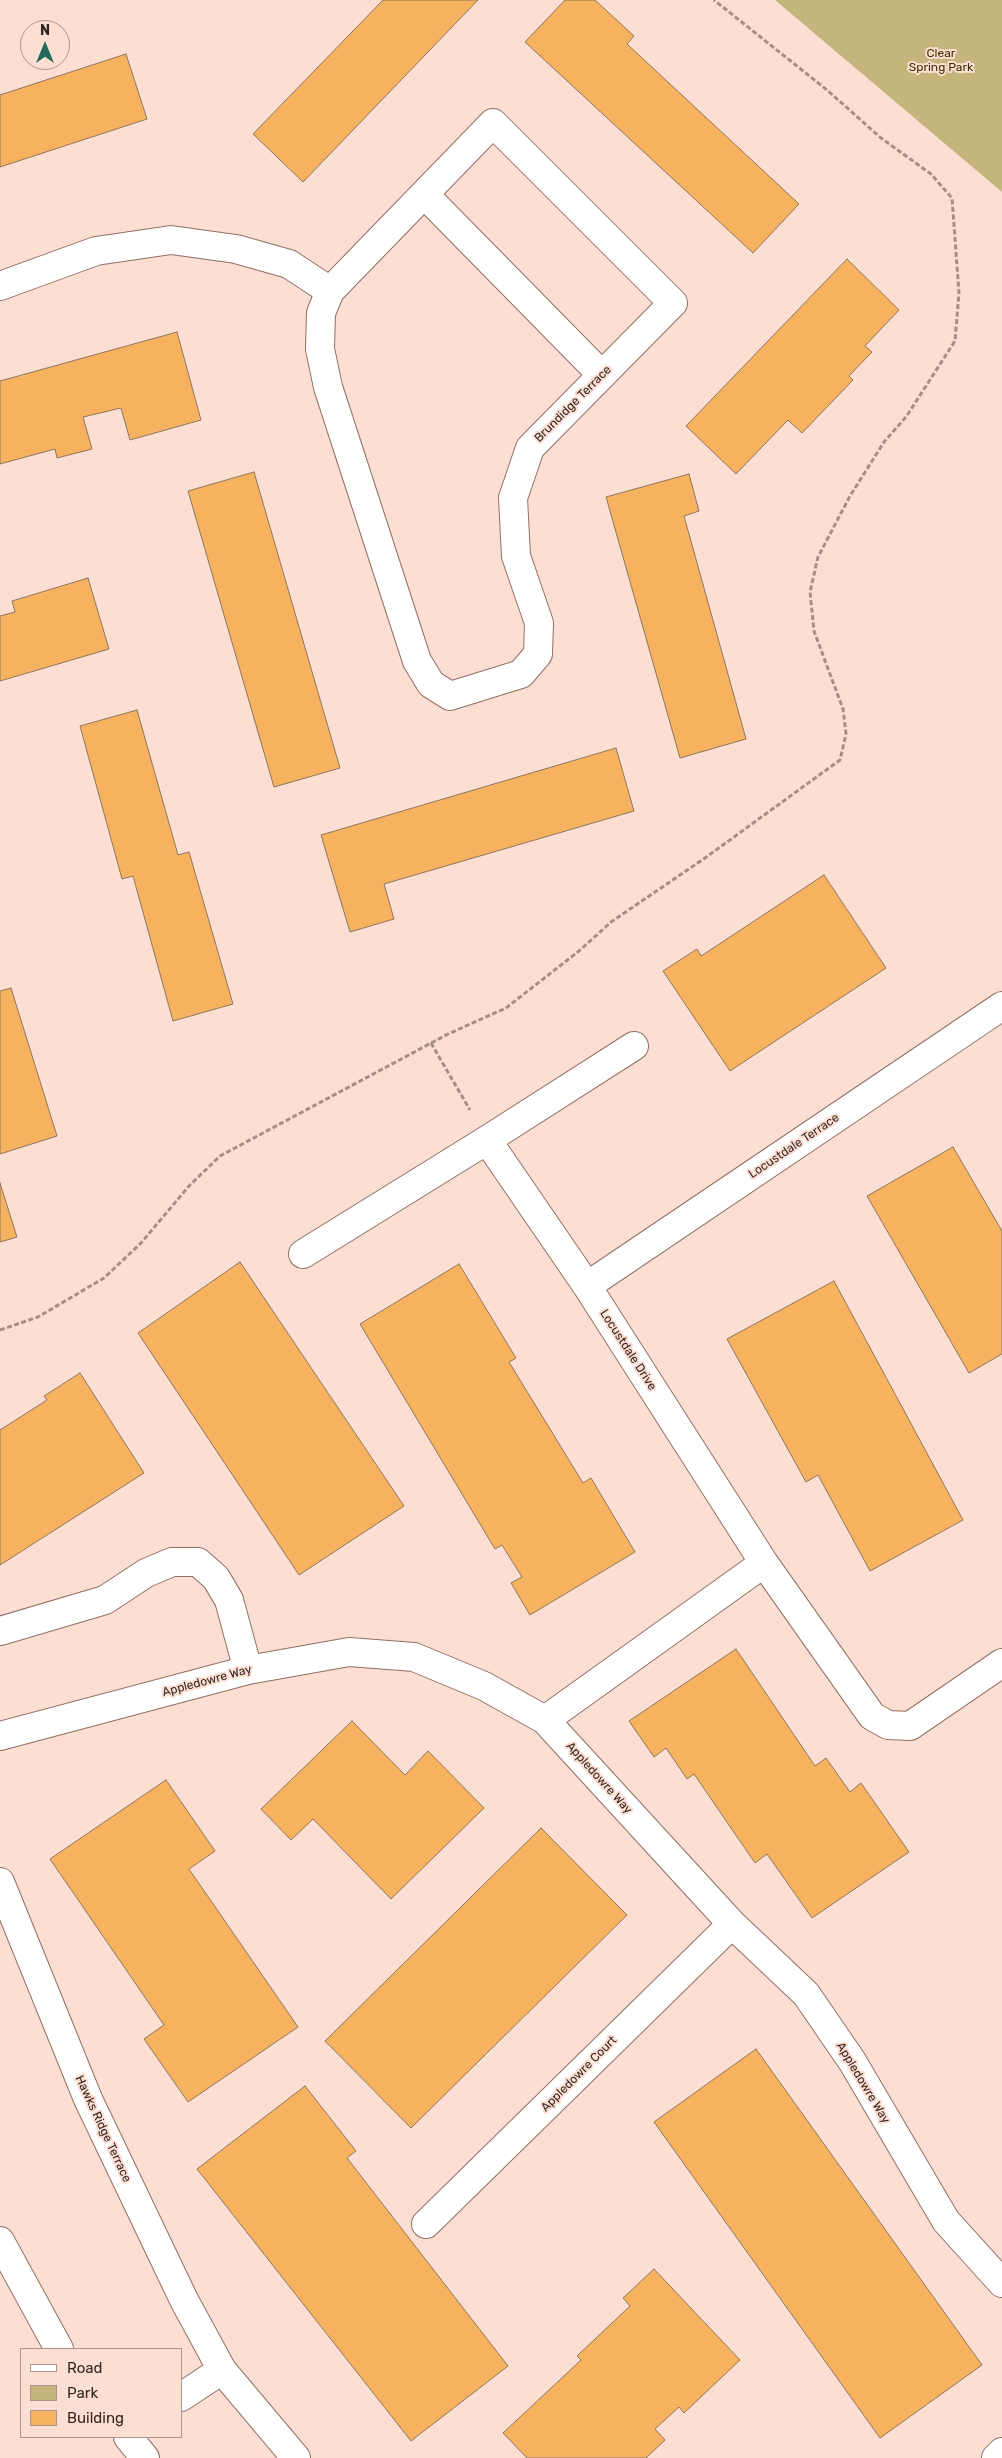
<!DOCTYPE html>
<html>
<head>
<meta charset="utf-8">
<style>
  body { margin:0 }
  #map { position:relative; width:1002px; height:2458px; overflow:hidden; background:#fcded3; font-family:Rubik,sans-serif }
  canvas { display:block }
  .legend { position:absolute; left:20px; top:2348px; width:162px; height:90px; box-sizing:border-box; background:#fcded3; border:1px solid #ac958c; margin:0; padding:6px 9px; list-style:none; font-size:15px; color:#342722 }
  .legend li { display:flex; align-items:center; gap:10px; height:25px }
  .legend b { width:25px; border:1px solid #ac958c }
  .north { position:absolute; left:20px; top:20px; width:50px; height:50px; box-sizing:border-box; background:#fcded3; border:1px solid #ac958c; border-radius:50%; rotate:0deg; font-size:14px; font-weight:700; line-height:20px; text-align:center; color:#342722 }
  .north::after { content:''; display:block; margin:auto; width:18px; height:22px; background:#23695c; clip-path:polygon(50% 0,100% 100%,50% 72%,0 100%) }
</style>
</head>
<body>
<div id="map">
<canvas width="1002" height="2458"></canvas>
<ul class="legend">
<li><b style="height:6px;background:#fff"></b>Road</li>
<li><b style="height:14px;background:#c3b57b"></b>Park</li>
<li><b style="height:14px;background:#f7b260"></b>Building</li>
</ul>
<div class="north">N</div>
</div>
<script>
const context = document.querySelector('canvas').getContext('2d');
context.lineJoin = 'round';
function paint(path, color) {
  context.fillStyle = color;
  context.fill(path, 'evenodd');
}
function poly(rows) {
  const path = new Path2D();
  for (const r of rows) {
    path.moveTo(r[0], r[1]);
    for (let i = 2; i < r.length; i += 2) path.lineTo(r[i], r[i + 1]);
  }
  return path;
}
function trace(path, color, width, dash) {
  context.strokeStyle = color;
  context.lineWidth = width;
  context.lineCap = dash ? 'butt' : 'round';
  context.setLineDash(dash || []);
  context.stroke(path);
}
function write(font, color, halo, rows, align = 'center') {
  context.font = font + ' Rubik,sans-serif';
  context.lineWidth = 4;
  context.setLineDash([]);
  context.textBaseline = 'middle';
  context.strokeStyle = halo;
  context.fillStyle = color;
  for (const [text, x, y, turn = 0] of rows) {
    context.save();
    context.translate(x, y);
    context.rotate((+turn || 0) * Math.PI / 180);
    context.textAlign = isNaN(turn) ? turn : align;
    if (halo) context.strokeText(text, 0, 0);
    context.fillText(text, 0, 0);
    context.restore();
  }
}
paint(poly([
  [775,0,1002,0,1002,192]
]), '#c3b57b');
const building = poly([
  [383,0,478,0,303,182,253,134,383,0],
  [565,0,595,0,634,36,627,44,799,204,753,253,525,42,565,0],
  [126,54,147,119,0,167,0,95,126,54],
  [847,259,899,310,865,346,872,352,849,376,853,380,802,433,788,420,736,474,686,426,847,259],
  [177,332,201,420,130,440,121,408,83,417,92,449,57,458,55,449,0,464,0,381,177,332],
  [254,472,340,768,274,787,188,491,254,472],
  [689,474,699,511,684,516,746,739,680,758,606,497,689,474],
  [88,578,109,649,0,681,0,616,15,612,12,601,88,578],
  [137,710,178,855,189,852,233,1004,173,1021,133,876,122,879,80,726,137,710],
  [616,748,634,811,384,884,394,919,350,932,321,835,616,748],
  [824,875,886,968,730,1071,663,971,697,949,701,956,824,875],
  [11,988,57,1136,0,1154,0,991,11,988],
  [953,1147,1002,1231,1002,1354,969,1373,867,1196,953,1147],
  [0,1183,17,1237,0,1242,0,1183],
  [240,1262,404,1506,299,1575,138,1333,240,1262],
  [459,1264,516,1358,509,1362,583,1483,591,1478,635,1552,530,1615,511,1583,522,1577,502,1545,495,1549,360,1324,459,1264],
  [834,1281,963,1520,870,1571,818,1475,806,1482,727,1339,834,1281],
  [80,1373,144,1473,0,1565,0,1430,47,1400,44,1396,80,1373],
  [736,1649,815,1766,826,1758,850,1792,861,1783,909,1852,812,1918,767,1854,755,1863,694,1774,687,1779,666,1748,654,1757,629,1721,736,1649],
  [352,1721,405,1775,428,1751,484,1808,391,1899,313,1819,291,1840,261,1809,352,1721],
  [166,1780,215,1851,189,1869,298,2027,188,2102,144,2039,164,2025,50,1859,166,1780],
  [541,1828,627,1915,411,2128,325,2041,541,1828],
  [756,2049,982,2365,880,2438,654,2122,756,2049],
  [305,2086,356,2151,347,2158,508,2366,411,2441,197,2169,305,2086],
  [654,2269,740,2360,684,2413,679,2407,655,2429,665,2440,646,2458,527,2458,503,2433,581,2360,577,2356,630,2306,623,2298,654,2269]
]);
paint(building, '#f7b260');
trace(building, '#8d765e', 1);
const minor = poly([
  [493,123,673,303,530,448,513,498,516,556,539,623,538,654,521,674,450,696,431,684,417,661,328,387,320,349,321,313,330,291,493,123],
  [424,194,602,375],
  [0,286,96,251,171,240,236,249,289,264,330,291],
  [487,1140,587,1286,764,1563,872,1716,888,1725,910,1726,1002,1663],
  [303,1254,487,1140,634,1046],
  [587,1286,1002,1006],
  [0,1631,105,1600,146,1573,172,1562,198,1562,216,1578,229,1600,248,1670],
  [545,1720,764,1563],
  [0,1736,248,1670,349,1652,414,1657,484,1686,545,1720,732,1924,806,1994,852,2061,946,2221,1002,2283],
  [0,1882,88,2099,184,2300,222,2370,296,2458],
  [426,2224,732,1924],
  [0,2241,59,2349],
  [181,2397,222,2370],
  [128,2437,145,2458],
  [996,2458,1002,2452]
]);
trace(minor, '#917064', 30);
trace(poly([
  [431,1043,470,1110],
  [0,1330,38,1317,104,1278,141,1243,189,1186,220,1156,448,1034,506,1008,579,951,611,922,705,858,840,760,846,734,843,709,814,631,810,592,818,557,850,496,884,442,906,417,955,341,959,293,952,198,931,174,881,138,827,90,714,0]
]), '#a68f87', 3, [5, 2.5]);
trace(minor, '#fff', 28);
write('12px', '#392f00', '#fcded3', [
  ["Clear",941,54],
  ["Spring Park",941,68]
]);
write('12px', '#342722', '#fcded3', [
  ["Brundidge Terrace",573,404,-45],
  ["Locustdale Terrace",794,1146,-34],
  ["Locustdale Drive",628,1350,57],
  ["Appledowre Way",207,1681,-15],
  ["Appledowre Way",599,1778,48],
  ["Appledowre Court",579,2074,-45],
  ["Appledowre Way",863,2083,59],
  ["Hawks Ridge Terrace",103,2129,65]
]);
</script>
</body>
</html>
